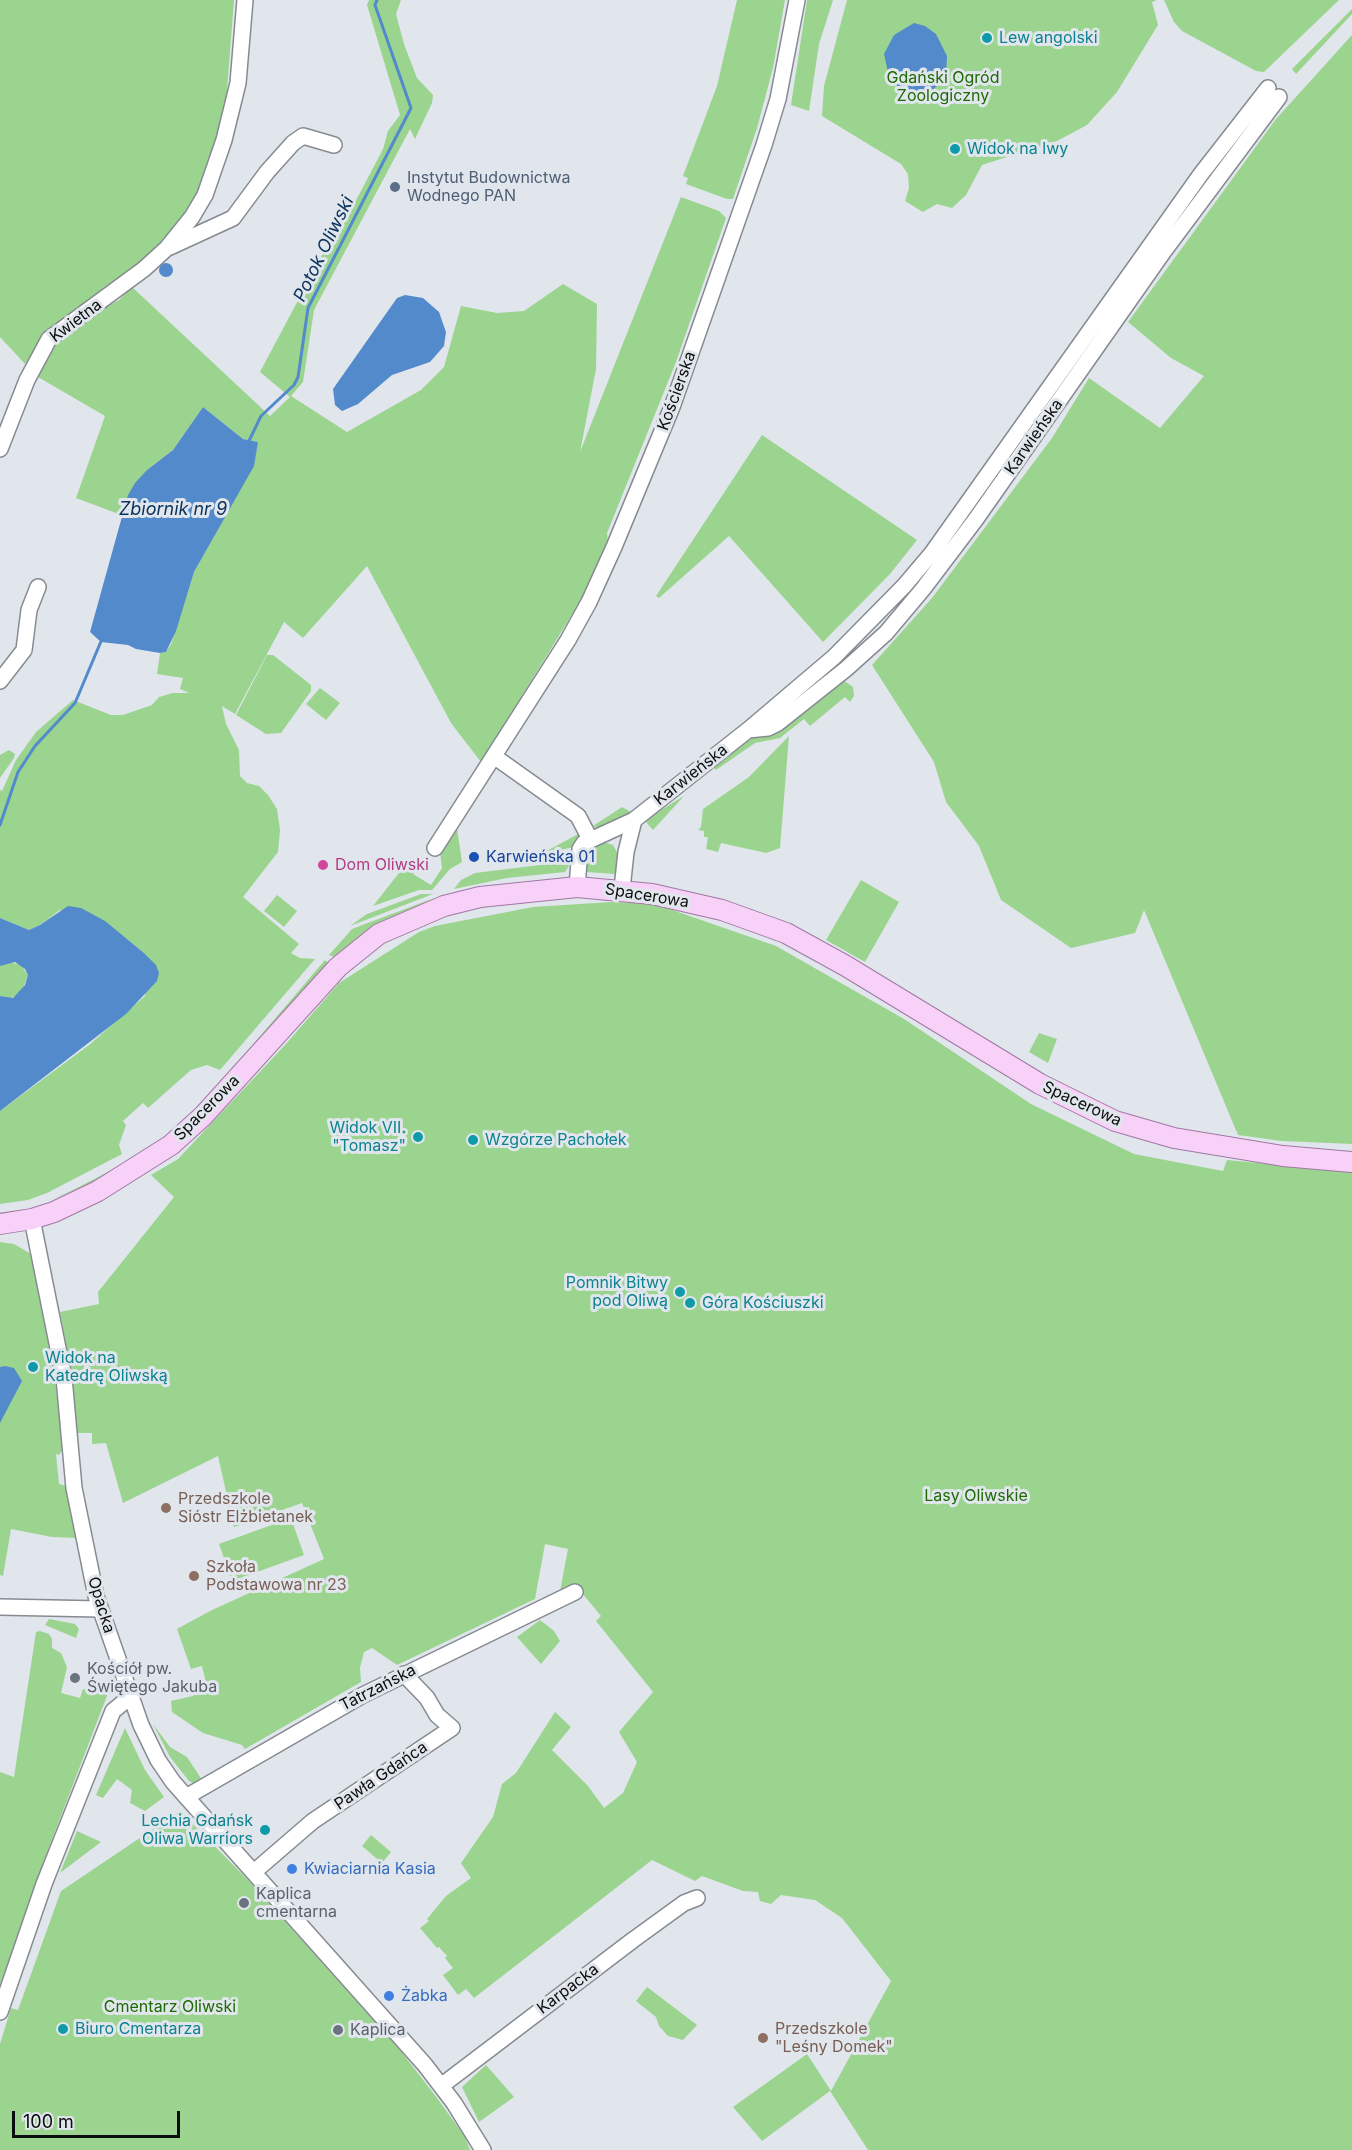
<!DOCTYPE html>
<html>
<head>
<meta charset="utf-8">
<style>
  body { margin:0 }
  #map { position:relative; width:1352px; height:2150px; overflow:hidden; background:#e1e6ed; font-family:Inter,sans-serif }
  canvas { display:block }
  .scale { position:absolute; left:12px; top:2111px; width:168px; height:27px; box-sizing:border-box; border:3px solid #0b0c0e; border-top:0; padding-left:8px; font-size:18px; line-height:21px; white-space:nowrap; color:#0b0c0e; -webkit-text-stroke:4px #e1e6ed; paint-order:stroke }
</style>
</head>
<body>
<div id="map">
<canvas width="1352" height="2150"></canvas>
<div class="scale">100 m</div>
</div>
<script>
const context = document.querySelector('canvas').getContext('2d');
context.lineJoin = 'round';
function paint(path, color) {
  context.fillStyle = color;
  context.fill(path, 'evenodd');
}
function poly(rows) {
  const path = new Path2D();
  for (const r of rows) {
    if (r.length === 3) {
      path.moveTo(r[0] + r[2], r[1]);
      path.arc(r[0], r[1], r[2], 0, 2 * Math.PI);
      continue;
    }
    path.moveTo(r[0], r[1]);
    for (let i = 2; i < r.length; i += 2) path.lineTo(r[i], r[i + 1]);
  }
  return path;
}
function trace(path, color, width, dash) {
  context.strokeStyle = color;
  context.lineWidth = width;
  context.lineCap = dash ? 'butt' : 'round';
  context.setLineDash(dash || []);
  context.stroke(path);
}
function write(font, color, halo, rows, align = 'center') {
  context.font = font + ' Inter,sans-serif';
  context.lineWidth = 6;
  context.setLineDash([]);
  context.textBaseline = 'middle';
  context.strokeStyle = halo;
  context.fillStyle = color;
  for (const [text, x, y, turn = 0] of rows) {
    context.save();
    context.translate(x, y);
    context.rotate((+turn || 0) * Math.PI / 180);
    context.textAlign = isNaN(turn) ? turn : align;
    if (halo) context.strokeText(text, 0, 0);
    context.fillText(text, 0, 0);
    context.restore();
  }
}
paint(poly([
  [0,0,234,0,226,103,211,156,193,204,178,228,141,264,53,326,25,364,0,337],
  [369,0,401,0,396,14,404,44,417,78,433,95,432,103,415,139,410,129,314,310,303,382,291,396,347,432,421,390,444,367,461,306,497,313,524,311,563,284,597,304,596,369,580,452,681,197,719,211,726,218,676,362,607,533,608,542,589,587,481,762,451,723,367,566,303,638,284,622,235,714,222,706,226,724,239,750,240,776,247,783,259,786,268,795,277,809,280,830,278,852,243,897,299,944,291,953,300,958,315,959,220,1070,207,1065,191,1070,148,1108,143,1103,123,1121,126,1125,119,1145,122,1154,47,1193,28,1200,0,1204,0,1111,89,1045,145,996,144,953,127,939,60,910,40,925,29,930,0,918,0,790,2,791,16,760,36,732,73,700,111,715,123,715,152,705,159,697,173,693,189,693,180,689,183,678,157,674,160,653,166,652,171,644,194,572,253,466,258,442,243,439,203,407,173,450,147,470,124,516,76,498,105,416,38,377,54,342,77,322,119,300,132,287,270,416,290,397,260,372,328,244,332,246,383,149,388,131,400,115,367,5],
  [737,0,785,0,773,68,757,128,733,199,727,199,686,184,688,178,683,176,717,86],
  [807,0,833,0,819,44,809,111,791,105],
  [847,0,1157,0,1152,2,1158,25,1117,92,1087,125,1057,141,982,165,966,195,952,208,937,204,923,212,905,201,909,188,908,174,901,164,822,116,824,86],
  [1164,0,1339,0,1264,72,1256,71,1182,31,1174,22],
  [1352,9,1352,14,1296,74,1292,69],
  [1352,35,1352,1144,1282,1141,1238,1135,1144,910,1135,933,1071,948,1001,900,979,846,946,802,934,762,872,665,932,598,1052,438,1089,378,1160,428,1204,376,1171,358,1128,322,1276,119],
  [762,435,917,540,890,574,823,642,729,536,659,598,656,596],
  [267,655,273,655,311,685,311,691,281,733,266,734,236,715],
  [843,680,853,687,854,696,850,702,845,697,810,726,804,719,780,738,755,743,716,770,714,768,727,753,749,738,767,734],
  [320,688,340,703,326,720,306,704],
  [789,736,780,848,766,853,721,843,718,852,706,849,708,837,704,837,704,831,698,830,701,827,703,809,749,777],
  [9,750,15,754,14,758,0,778,0,755],
  [684,796,653,830,646,822,654,814],
  [622,807,633,813,600,829,593,826],
  [455,827,457,828,462,862,450,869,432,890,419,890,373,906,406,864,421,856,422,860,413,874,431,885,442,868,440,852],
  [580,833,575,845,570,848,541,854],
  [603,842,613,845,618,854,615,874,586,872,588,849],
  [572,861,565,872,507,878,454,889,461,880,475,873],
  [861,880,899,902,865,962,826,940],
  [421,894,433,894,350,926,367,914],
  [277,895,297,911,284,927,264,911],
  [434,898,374,927,337,958,329,955,352,929],
  [612,902,655,904,776,946,904,1019,1031,1104,1134,1154,1223,1171,1227,1160,1352,1172,1352,2150,868,2150,830,2091,762,2141,733,2107,807,2054,831,2091,891,1981,842,1918,815,1900,781,1895,771,1904,760,1901,758,1892,743,1891,702,1876,695,1881,652,1860,474,1998,466,1989,458,1995,443,1975,453,1968,445,1958,447,1956,439,1947,437,1948,420,1928,429,1921,427,1919,446,1896,471,1878,461,1863,493,1817,502,1784,516,1773,555,1712,571,1727,552,1750,588,1786,604,1808,623,1793,637,1762,619,1732,653,1692,596,1621,601,1616,582,1593,559,1597,568,1549,545,1544,535,1599,397,1665,372,1648,364,1652,360,1668,361,1682,245,1749,242,1745,203,1733,172,1712,171,1701,193,1696,206,1683,202,1666,191,1669,177,1629,212,1610,324,1559,302,1503,234,1527,218,1456,123,1503,106,1443,92,1444,92,1433,76,1433,71,1372,60,1312,99,1304,98,1292,174,1197,151,1175,178,1159,285,1045,339,983,419,932,435,926,533,907],
  [325,960,329,964,230,1076,226,1076],
  [9,962,21,965,28,975,22,991,10,999,0,996,0,966],
  [1039,1033,1057,1039,1048,1063,1029,1052],
  [125,1163,92,1183,51,1200,75,1189],
  [0,1242,14,1244,31,1254,52,1354,63,1449,59,1455,56,1454,59,1484,66,1486,77,1538,52,1537,11,1529,3,1576,0,1575],
  [291,1518,304,1555,232,1581,219,1544],
  [49,1619,75,1624,79,1629,76,1638,45,1625],
  [540,1620,554,1631,560,1641,541,1664,517,1637],
  [40,1631,49,1634,52,1639,52,1648,61,1653,67,1667,61,1693,80,1698,83,1689,93,1691,102,1686,110,1688,51,1842,0,1984,0,1772,14,1777,36,1632],
  [153,1724,170,1747,187,1757,204,1783,196,1785,189,1781,170,1757],
  [125,1728,145,1770,164,1797,145,1811,130,1803,132,1790,117,1779,103,1798,96,1795],
  [180,1811,248,1880,400,2050,437,2098,465,2137,470,2150,0,2150,0,2044,11,2008,18,2010,61,1891],
  [77,1831,101,1842,60,1873],
  [371,1835,391,1852,382,1863,362,1846],
  [647,1987,697,2025,683,2040,668,2036,659,2026,656,2017,636,2001],
  [486,2065,514,2097,479,2122,462,2087]
]), '#9bd48e');
paint(poly([
  [914,23,925,26,936,34,947,56,946,79,927,94,909,93,890,81,884,54,894,35],
  [166,270,7],
  [405,295,423,298,439,312,446,332,444,346,430,362,392,375,358,404,342,411,335,405,333,389,397,298],
  [203,407,243,439,258,442,254,466,194,572,176,631,166,652,160,653,136,649,128,645,101,642,90,632,128,495,135,483,147,470,173,450],
  [68,906,81,908,105,921,144,953,156,965,159,973,157,981,126,1014,0,1111,0,996,13,998,25,985,28,975,25,969,15,962,0,966,0,918,29,930,40,925],
  [5,1366,14,1368,22,1381,0,1423,0,1367]
]), '#528acb');
trace(poly([
  [247,445,261,416,294,385,298,377,308,308,411,108,375,5,377,0],
  [0,825,18,772,35,746,75,703,102,639]
]), '#528acb', 3);
const minor = poly([
  [170,247,233,218,267,172,293,143,303,136,334,145],
  [0,449,27,380,49,339,144,269,167,248,192,217,205,195,224,140,238,83,245,0],
  [0,681,24,650,29,610,38,587],
  [748,730,768,728,778,723,846,669,886,633,923,589,976,519,1164,251,1279,97],
  [495,757,578,816,590,839],
  [435,848,568,640,589,602,614,547,672,407,764,145,778,99,797,0],
  [577,887,580,849,584,843,634,820,748,730,834,657,904,586,932,553,1201,174,1268,88],
  [622,889,626,852,634,820],
  [32,1219,64,1378,74,1488,96,1596,141,1725,158,1760,173,1782,425,2065,454,2103,483,2150],
  [0,1607,100,1609],
  [186,1797,363,1695,575,1592],
  [255,1871,313,1821,452,1728,437,1715,427,1698,404,1674],
  [0,2012,44,1884,113,1711,130,1697],
  [441,2086,633,1940,684,1903,697,1898]
]);
const major = poly([
  [0,1224,32,1219,54,1212,98,1191,171,1145,203,1116,338,967,379,934,444,906,480,897,577,887,652,894,722,910,786,933,846,966,1040,1084,1115,1121,1174,1138,1283,1156,1352,1162]
]);
trace(minor, '#868b91', 18);
trace(major, '#a178a3', 22);
trace(minor, '#fff', 15);
trace(major, '#f7d1f8', 20);
for (const [x, y, r, color] of [
  [987,38,6,"#0f9aa8"],
  [955,149,6,"#0f9aa8"],
  [395,187,6,"#5c6f8a"],
  [474,857,6,"#1a4fb4"],
  [323,865,6,"#d1479c"],
  [418,1137,6,"#0f9aa8"],
  [473,1140,6,"#0f9aa8"],
  [680,1292,6,"#0f9aa8"],
  [690,1303,6,"#0f9aa8"],
  [33,1367,6,"#0f9aa8"],
  [166,1508,6,"#8d6e63"],
  [194,1576,6,"#8d6e63"],
  [75,1678,6,"#6b7280"],
  [265,1830,6,"#0f9aa8"],
  [292,1869,6,"#3f7fe0"],
  [244,1903,6,"#6b7280"],
  [389,1996,6,"#3f7fe0"],
  [63,2029,6,"#0f9aa8"],
  [338,2030,6,"#6b7280"],
  [763,2038,6,"#8d6e63"]
]) {
  const dot = new Path2D();
  dot.arc(x, y, r, 0, 2 * Math.PI);
  context.fillStyle = color;
  context.fill(dot);
  trace(dot, '#e1e6ed', 2);
}
write('16px', '#0d838f', '#e1e6ed', [
  ["Lew angolski",999,38],
  ["Widok na lwy",967,149],
  ["Widok VII.",406,1128,"right"],
  ["\"Tomasz\"",406,1146,"right"],
  ["Wzgórze Pachołek",485,1140],
  ["Pomnik Bitwy",668,1283,"right"],
  ["pod Oliwą",668,1301,"right"],
  ["Góra Kościuszki",702,1303],
  ["Widok na",45,1358],
  ["Katedrę Oliwską",45,1376],
  ["Lechia Gdańsk",253,1821,"right"],
  ["Oliwa Warriors",253,1839,"right"],
  ["Biuro Cmentarza",75,2029]
], 'left');
write('16px', '#1e6a04', '#e1e6ed', [
  ["Gdański Ogród",943,78],
  ["Zoologiczny",943,96],
  ["Lasy Oliwskie",976,1496],
  ["Cmentarz Oliwski",170,2007]
]);
write('16px', '#4e5e75', '#e1e6ed', [
  ["Instytut Budownictwa",407,178],
  ["Wodnego PAN",407,196]
], 'left');
write('16px', '#0b0c0e', '#e1e6ed', [
  ["Kwietna",76,321,-37],
  ["Kościerska",677,391,-70],
  ["Karwieńska",1034,437,-55],
  ["Karwieńska",691,775,-38],
  ["Spacerowa",647,896,9],
  ["Spacerowa",1082,1104,25],
  ["Spacerowa",207,1108,-45],
  ["Opacka",101,1605,73],
  ["Tatrzańska",378,1688,-27],
  ["Pawła Gdańca",381,1776,-34],
  ["Karpacka",568,1989,-37]
]);
write('16px', '#164399', '#e1e6ed', [
  ["Karwieńska 01",486,857]
], 'left');
write('16px', '#b23c85', '#e1e6ed', [
  ["Dom Oliwski",335,865]
], 'left');
write('16px', '#785e54', '#e1e6ed', [
  ["Przedszkole",178,1499],
  ["Sióstr Elżbietanek",178,1517],
  ["Szkoła",206,1567],
  ["Podstawowa nr 23",206,1585],
  ["Przedszkole",775,2029],
  ["\"Leśny Domek\"",775,2047]
], 'left');
write('16px', '#5b616d', '#e1e6ed', [
  ["Kościół pw.",87,1669],
  ["Świętego Jakuba",87,1687],
  ["Kaplica",256,1894],
  ["cmentarna",256,1912],
  ["Kaplica",350,2030]
], 'left');
write('16px', '#366cbe', '#e1e6ed', [
  ["Kwiaciarnia Kasia",304,1869],
  ["Żabka",401,1996]
], 'left');
write('italic 18px', '#09325c', '#e1e6ed', [
  ["Potok Oliwski",324,249,-64],
  ["Zbiornik nr 9",173,510]
]);
</script>
</body>
</html>
